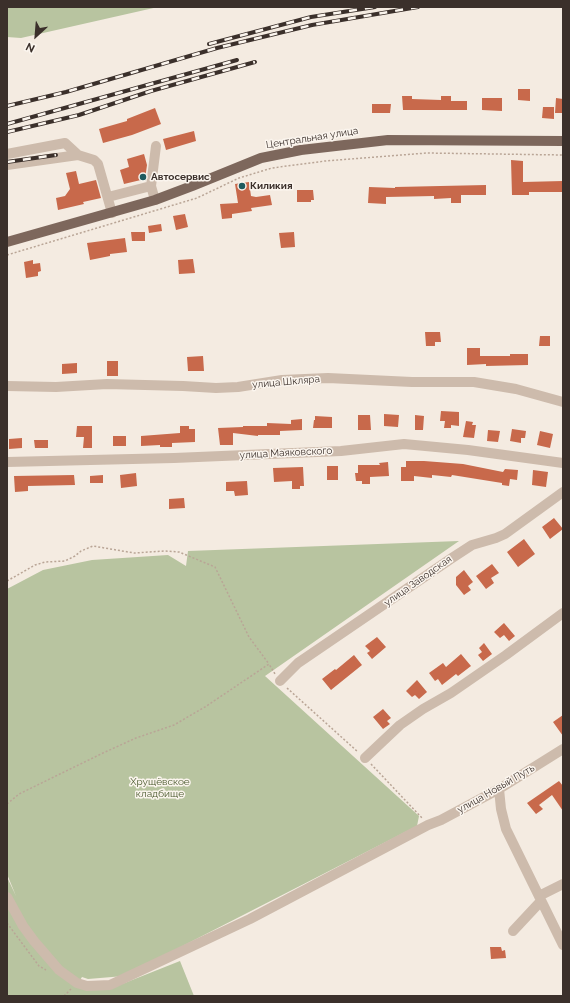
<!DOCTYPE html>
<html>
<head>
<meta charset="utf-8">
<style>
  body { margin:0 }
  #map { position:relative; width:570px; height:1003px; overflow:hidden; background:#f4ebe1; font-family:Raleway,sans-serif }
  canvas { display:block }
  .frame { position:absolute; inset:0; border:8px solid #3b302b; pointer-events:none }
  .north { position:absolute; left:16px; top:16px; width:40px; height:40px; -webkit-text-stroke:3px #fbf5ee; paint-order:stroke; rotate:206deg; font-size:11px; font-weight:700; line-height:16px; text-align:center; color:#3b302b }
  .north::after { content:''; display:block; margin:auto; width:14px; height:18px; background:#3b302b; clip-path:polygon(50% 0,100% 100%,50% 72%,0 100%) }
</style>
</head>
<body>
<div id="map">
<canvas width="570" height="1003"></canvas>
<div class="frame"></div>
<div class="north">N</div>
</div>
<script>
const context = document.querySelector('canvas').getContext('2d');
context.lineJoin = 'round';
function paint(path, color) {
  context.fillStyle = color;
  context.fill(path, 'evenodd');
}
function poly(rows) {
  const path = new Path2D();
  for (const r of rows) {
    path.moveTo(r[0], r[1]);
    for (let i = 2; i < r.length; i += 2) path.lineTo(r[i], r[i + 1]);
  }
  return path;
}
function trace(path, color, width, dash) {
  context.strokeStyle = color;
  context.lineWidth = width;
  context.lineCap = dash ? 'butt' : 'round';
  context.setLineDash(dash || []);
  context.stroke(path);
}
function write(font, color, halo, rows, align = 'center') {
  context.font = font + ' Raleway,sans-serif';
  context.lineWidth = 3;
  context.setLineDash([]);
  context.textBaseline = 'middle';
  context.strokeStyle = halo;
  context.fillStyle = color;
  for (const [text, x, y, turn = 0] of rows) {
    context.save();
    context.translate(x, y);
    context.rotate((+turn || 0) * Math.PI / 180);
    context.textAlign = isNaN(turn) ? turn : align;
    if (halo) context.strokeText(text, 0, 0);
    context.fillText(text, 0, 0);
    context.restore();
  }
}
paint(poly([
  [7,7,158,7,21,38,7,37],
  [459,541,265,676,419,816,417,826,124,976,88,979,82,977,77,985,107,990,180,961,194,996,7,996,7,877,16,896,7,874,7,589,43,570,92,560,168,555,186,566,188,551]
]), '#b8c4a0');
paint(poly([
  [518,89,530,89,530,101,518,100],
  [402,96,412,96,412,99,441,100,441,96,451,96,451,101,467,101,467,110,403,110],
  [482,98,502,98,502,111,482,110],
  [556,98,563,99,563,113,555,113],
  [372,104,391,104,390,113,372,113],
  [543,107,554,107,554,119,542,118],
  [155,108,161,124,132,135,103,143,99,129,127,121,127,119],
  [194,131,196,141,166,150,163,139],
  [144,154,147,165,145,179,124,184,120,170,129,167,127,159],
  [511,160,523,161,523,182,563,181,563,192,529,192,529,195,512,195],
  [76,171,79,184,96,180,101,198,83,202,84,204,58,210,56,198,65,196,70,189,66,173],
  [249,182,251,196,256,197,270,195,272,205,251,208,252,211,232,214,232,218,222,219,220,204,238,203,235,184],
  [486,185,486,195,461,195,461,203,451,203,451,198,434,199,434,196,386,197,386,204,368,203,369,187,395,188,395,187],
  [297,190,313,190,314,200,311,200,311,202,297,202],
  [185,214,188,227,176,230,173,216],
  [161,224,162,231,149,233,148,226],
  [131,232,145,232,145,241,132,241],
  [294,232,295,247,281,248,279,233],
  [125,238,127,252,110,254,110,256,90,260,87,243],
  [193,259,195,273,179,274,178,260],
  [33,260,33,264,40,263,41,271,38,272,38,276,26,278,24,262],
  [425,332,440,332,441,342,435,342,435,346,426,346],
  [540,336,550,336,550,346,539,346],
  [467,348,480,348,480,356,510,356,510,354,528,354,528,365,486,366,486,364,467,365],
  [203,356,204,371,188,371,187,357],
  [107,361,118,361,118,376,107,376],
  [77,363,77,373,62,374,62,364],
  [441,411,459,412,459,426,451,425,451,428,444,428,445,421,440,421],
  [384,414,399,415,398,427,384,426],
  [358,415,370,415,371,430,358,430],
  [415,415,424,416,423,430,415,430],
  [315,416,332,417,332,428,313,428,314,420,315,420],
  [302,419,302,430,280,431,280,435,258,435,258,436,233,433,233,445,220,445,218,428,243,427,243,426,267,426,267,423,291,424,291,420],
  [466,421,473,422,472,425,476,425,474,438,463,437],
  [77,426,92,426,92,448,83,448,84,437,76,437],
  [180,426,189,426,189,429,195,429,195,442,172,443,172,447,160,447,160,445,141,446,141,436,180,433],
  [512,429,526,431,525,438,521,438,521,443,510,441],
  [488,430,500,431,498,442,487,441],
  [540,431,553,434,550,448,537,445],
  [113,436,126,436,126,446,113,446],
  [22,438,22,448,9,449,9,439],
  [34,440,48,440,48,448,35,448],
  [406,461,424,461,463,464,503,472,505,469,518,470,517,480,510,479,509,486,502,485,502,483,452,475,451,477,432,475,432,478,414,476,414,481,401,481,401,467,406,467],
  [388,462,389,476,370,477,370,484,362,484,362,481,356,481,355,473,358,473,358,465,380,465,379,463],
  [327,466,338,466,338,480,327,480],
  [303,467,304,486,300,486,300,489,292,489,292,481,274,482,273,468],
  [533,470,548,472,546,487,532,485],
  [136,473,137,486,121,488,120,475],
  [74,475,75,485,28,486,28,491,15,492,14,476],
  [103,475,103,483,90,483,90,476],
  [247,481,248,495,235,496,234,491,226,491,226,482],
  [184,498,185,508,169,509,169,499],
  [554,518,563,529,550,539,542,527],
  [524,539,535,554,518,567,507,552],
  [492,564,499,573,491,578,494,583,486,589,476,576],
  [464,570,473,582,468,586,471,590,464,595,456,585,456,577],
  [504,623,515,636,509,641,504,635,500,638,494,632],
  [377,637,386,647,372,659,367,653,370,651,365,646],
  [484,643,492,654,483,661,478,655,482,652,479,648],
  [461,654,471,666,458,676,456,674,442,685,438,679,435,681,429,673,443,663,446,667],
  [354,655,362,665,331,690,322,679,335,669,336,670],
  [417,680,427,692,419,699,415,695,412,697,406,691],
  [383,709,391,718,387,721,390,724,383,729,373,717],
  [563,715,563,736,553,722],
  [559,781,563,786,563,811,552,795,539,805,543,809,536,814,527,803],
  [490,947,501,947,502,951,505,950,506,958,491,959]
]), '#c8694b');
trace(poly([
  [7,255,197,198,239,178,272,168,325,161,427,153,563,155],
  [7,581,35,565,45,562,65,561,75,556,81,551,93,546,134,553,165,551,179,552,215,567,249,637,269,664],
  [287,688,358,752],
  [371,764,422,818],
  [7,804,19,794,103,753,136,738,174,725,205,707,269,664,275,674],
  [7,923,39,966,46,970],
  [64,996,71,989]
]), '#b9a596', 1.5, [2, 2]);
trace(poly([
  [7,154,65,143,78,155,94,160,98,164,112,213],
  [7,165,78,155],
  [151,186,156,146],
  [108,197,151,186,155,200],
  [7,386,56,387,107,384,183,386,216,388,238,387,282,380,328,378,412,382,474,382,516,389,563,402],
  [7,462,174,458,341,451,404,444,468,450,563,463],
  [280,681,298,663,452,558,472,545,496,538,505,534,563,492],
  [365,758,400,725,423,709,451,693,506,655,563,613],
  [499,789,501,809,506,829,563,945],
  [539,896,563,884],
  [7,897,23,926,34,941,59,970,77,983,87,986,110,985,250,919,428,825,441,820,499,789,563,749],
  [513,931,541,901]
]), '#cdbbac', 10);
trace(poly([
  [7,242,155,200,192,186,261,158,301,150,388,140,563,141]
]), '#7d675c', 10);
const rail = poly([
  [209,44,311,17,375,7],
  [7,106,66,92,217,48,312,25,418,7],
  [7,124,237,60],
  [7,132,79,115,151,91,255,62],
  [7,162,56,155]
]);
trace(rail, '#3b302b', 4);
trace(rail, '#fbf5ee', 2.5, [8]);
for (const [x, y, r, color] of [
  [143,177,4,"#1f5a5e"],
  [242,186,4,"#1f5a5e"]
]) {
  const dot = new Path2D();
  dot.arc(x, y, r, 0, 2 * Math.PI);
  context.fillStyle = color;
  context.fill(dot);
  trace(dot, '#fbf5ee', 1.5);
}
write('10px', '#3b302b', '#fbf5ee', [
  ["Центральная улица",312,138,-9],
  ["улица Шкляра",286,382,-5],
  ["улица Маяковского",286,453,-3],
  ["улица Заводская",418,581,-35],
  ["улица Новый Путь",496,789,-30]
]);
write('bold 10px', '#3b302b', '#fbf5ee', [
  ["Автосервис",151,177],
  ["Киликия",250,186]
], 'left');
write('10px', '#4a5a2e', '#fbf5ee', [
  ["Хрущёвское",160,782],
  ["кладбище",160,794]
]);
</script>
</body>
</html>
